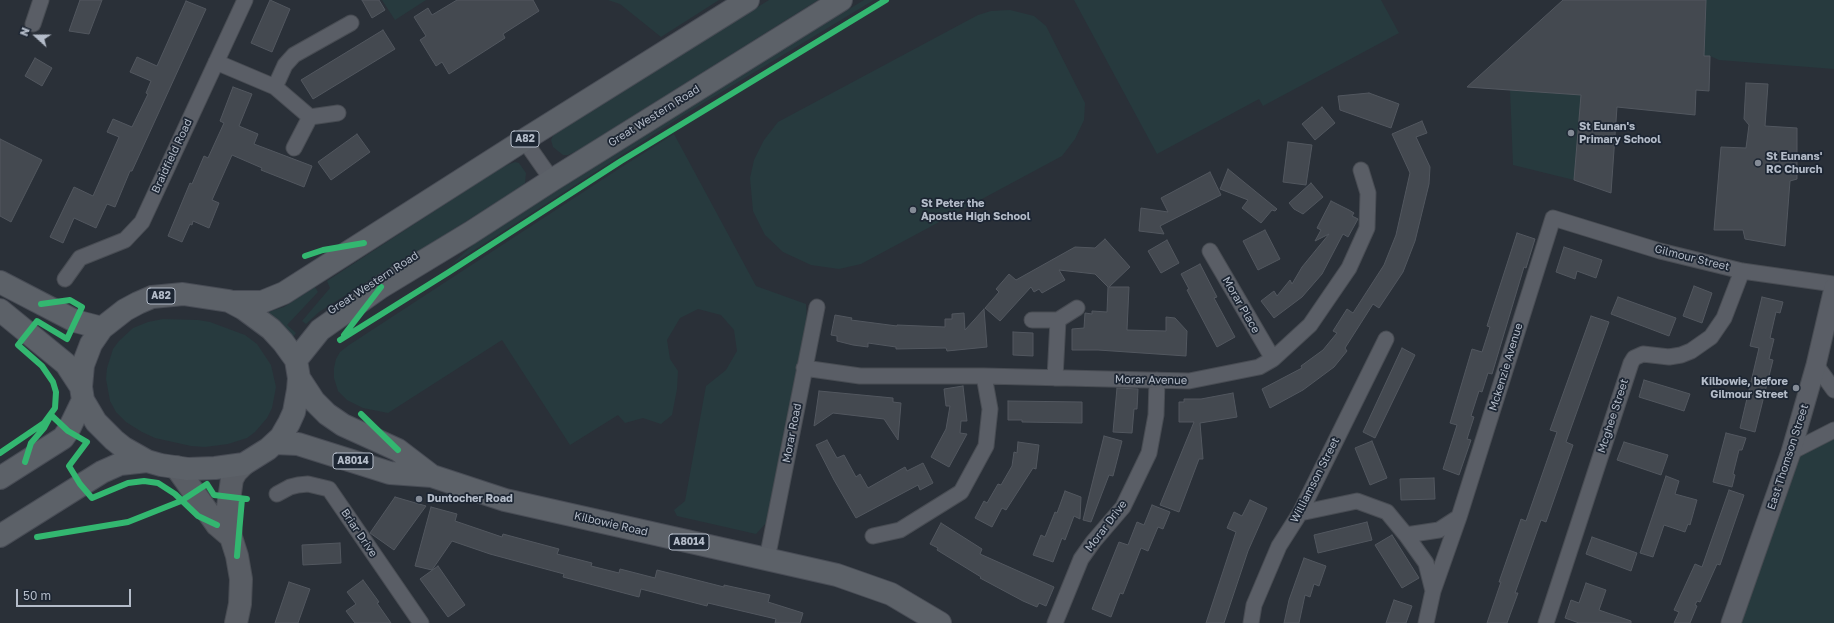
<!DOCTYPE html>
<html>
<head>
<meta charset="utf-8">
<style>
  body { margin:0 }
  #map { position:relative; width:1834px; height:623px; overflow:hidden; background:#2a3038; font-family:"Golos Text",sans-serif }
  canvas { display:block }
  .north { position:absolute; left:16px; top:16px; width:40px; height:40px; -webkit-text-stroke:3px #1d2633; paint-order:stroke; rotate:291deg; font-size:11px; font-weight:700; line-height:16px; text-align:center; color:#b4bcc9 }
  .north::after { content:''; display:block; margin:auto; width:14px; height:18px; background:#b4bcc9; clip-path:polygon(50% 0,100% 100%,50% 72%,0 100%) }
  .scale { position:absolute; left:16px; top:589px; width:115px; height:18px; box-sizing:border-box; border:2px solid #b4bcc9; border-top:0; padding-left:5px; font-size:12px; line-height:14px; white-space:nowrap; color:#b4bcc9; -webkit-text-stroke:3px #1d2633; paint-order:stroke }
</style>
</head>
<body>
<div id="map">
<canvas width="1834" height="623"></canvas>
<div class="north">N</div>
<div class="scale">50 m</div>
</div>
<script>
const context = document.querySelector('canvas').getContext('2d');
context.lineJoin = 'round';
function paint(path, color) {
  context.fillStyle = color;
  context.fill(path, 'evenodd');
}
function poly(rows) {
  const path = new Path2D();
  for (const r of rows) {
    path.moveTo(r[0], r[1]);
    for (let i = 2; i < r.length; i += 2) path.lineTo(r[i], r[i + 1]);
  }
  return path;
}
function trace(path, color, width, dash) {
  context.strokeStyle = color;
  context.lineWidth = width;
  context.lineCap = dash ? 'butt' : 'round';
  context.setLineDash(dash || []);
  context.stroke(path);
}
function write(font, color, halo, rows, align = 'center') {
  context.font = font + ' "Golos Text",sans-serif';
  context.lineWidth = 3.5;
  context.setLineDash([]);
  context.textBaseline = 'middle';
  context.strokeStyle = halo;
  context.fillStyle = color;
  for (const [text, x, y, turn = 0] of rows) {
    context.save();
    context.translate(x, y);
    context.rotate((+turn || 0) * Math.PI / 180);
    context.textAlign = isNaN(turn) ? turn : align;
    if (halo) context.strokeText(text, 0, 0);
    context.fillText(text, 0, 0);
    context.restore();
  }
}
paint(poly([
  [382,0,426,0,395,20],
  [608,0,719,0,661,37,620,4],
  [769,0,818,0,577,151,568,155,563,155,553,147,551,140,554,134,567,125],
  [864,0,874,0,687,113,451,265,477,241,683,110],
  [1074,0,1381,0,1399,33,1263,106,1259,99,1157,154],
  [1706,0,1834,0,1834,69,1719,60,1710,56,1704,56],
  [1010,10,1034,16,1046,26,1085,103,1084,120,1075,139,1062,156,861,264,839,269,811,265,783,252,765,235,753,211,750,178,754,160,764,140,778,122,978,15,991,11],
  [1510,90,1581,95,1574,180,1513,165],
  [674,134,756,286,806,304,807,324,767,522,756,534,677,516,674,510,685,501,706,386,726,370,737,351,734,330,721,315,698,309,680,318,667,340,670,359,678,371,677,389,672,415,661,424,643,418,625,423,618,415,570,445,502,340,388,413,363,408,347,400,338,391,334,378,334,368,336,359,340,352,349,345,620,168],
  [515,162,519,163,526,173,525,183,520,187,413,255,379,274,319,312,306,324,302,321,330,288,327,281,502,167],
  [315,287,318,292,287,325,296,333,290,342,265,313,284,307],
  [163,319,198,320,210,322,245,335,257,344,271,365,276,387,272,408,267,418,255,432,247,438,228,444,205,447,191,446,155,438,142,432,126,422,116,412,110,401,106,379,107,368,113,349,119,341,133,328,148,322],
  [1834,430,1834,623,1731,623,1791,452]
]), '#273a3e');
const building = poly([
  [80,0,102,0,89,34,69,31,80,0],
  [270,0,290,9,272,52,251,43,270,0],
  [362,0,379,0,385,10,372,18,362,0],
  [457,0,533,0,539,11,503,34,505,38,449,74,442,62,436,66,420,40,426,36,414,17,428,8,432,15,457,0],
  [1563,0,1706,0,1704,56,1710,56,1709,91,1696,90,1695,115,1617,107,1611,193,1574,180,1581,95,1467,87,1563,0],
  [186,1,206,9,132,171,130,171,115,207,107,204,96,228,74,218,63,243,50,237,74,187,93,196,119,137,107,132,113,119,132,127,148,94,146,93,151,81,130,72,137,57,157,66,186,1],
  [383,30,395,49,313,99,301,80,383,30],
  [35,58,52,68,42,86,25,76,35,58],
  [1746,83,1768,84,1765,126,1797,128,1797,179,1790,181,1785,246,1745,239,1743,230,1714,230,1721,147,1746,148,1749,125,1744,119,1746,83],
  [233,87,252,94,239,126,258,134,254,144,312,166,304,187,261,170,262,168,232,155,212,200,219,203,209,228,193,221,192,225,190,224,182,242,168,236,190,183,192,184,204,156,208,158,224,123,220,121,233,87],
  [1369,93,1399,104,1391,128,1340,110,1338,96,1369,93],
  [1322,107,1335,123,1315,140,1302,124,1322,107],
  [1422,121,1427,133,1416,137,1430,167,1429,184,1415,241,1403,272,1379,308,1373,304,1345,348,1347,351,1334,367,1303,390,1270,408,1262,389,1302,368,1301,366,1323,350,1337,333,1333,331,1347,309,1353,313,1384,265,1396,235,1410,173,1392,134,1422,121],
  [357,134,370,152,331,180,318,162,357,134],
  [0,139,42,160,11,222,0,216,0,139],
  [1288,142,1312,145,1306,185,1283,182,1288,142],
  [1228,169,1277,209,1275,211,1272,210,1261,223,1242,208,1248,200,1220,189,1228,169],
  [1210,172,1221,195,1160,226,1164,234,1139,231,1141,208,1168,212,1161,198,1210,172],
  [1311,183,1323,197,1303,214,1294,209,1289,203,1311,183],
  [1331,201,1349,210,1354,213,1352,216,1358,219,1348,237,1343,234,1322,274,1302,297,1274,318,1261,301,1274,291,1277,296,1290,280,1292,284,1302,267,1329,234,1315,241,1321,230,1317,228,1331,201],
  [1265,230,1280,259,1258,270,1243,241,1265,230],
  [1517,233,1535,239,1526,268,1524,267,1492,374,1488,373,1482,392,1479,391,1471,416,1474,417,1467,439,1471,440,1459,475,1443,469,1457,425,1450,423,1472,349,1482,352,1490,327,1487,326,1517,233],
  [1105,239,1130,267,1109,287,1129,287,1127,330,1166,331,1166,317,1175,318,1187,331,1186,356,1098,350,1072,350,1072,329,1084,328,1085,313,1092,314,1092,311,1107,312,1108,287,1095,274,1059,270,1065,280,1042,293,1039,289,1034,292,1031,287,1000,321,985,308,999,292,996,289,1009,274,1016,280,1075,247,1095,248,1105,239],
  [1167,240,1179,263,1161,273,1148,251,1167,240],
  [1564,247,1602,260,1596,278,1577,271,1575,279,1556,272,1564,247],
  [1200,264,1217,297,1214,298,1235,337,1217,347,1187,290,1189,289,1181,274,1200,264],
  [1694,286,1712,293,1702,323,1683,316,1694,286],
  [1618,297,1676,318,1669,336,1611,314,1618,297],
  [1762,297,1783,302,1780,313,1776,312,1770,338,1774,339,1769,359,1773,360,1755,432,1740,428,1759,348,1750,346,1762,297],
  [984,309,987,347,947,351,946,348,896,349,896,347,868,343,868,347,853,345,837,341,837,336,831,335,835,315,852,318,851,320,897,326,897,325,945,327,945,319,952,319,952,314,964,313,965,330,984,309],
  [1591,316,1609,322,1566,442,1573,445,1546,522,1541,520,1515,593,1518,593,1507,623,1487,623,1501,582,1499,582,1521,519,1526,521,1557,432,1550,430,1591,316],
  [1013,332,1033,333,1033,356,1013,355,1013,332],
  [1402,348,1415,355,1375,438,1363,432,1402,348],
  [1644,380,1690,394,1684,411,1639,397,1644,380],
  [963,386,967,421,961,421,960,433,967,434,949,467,931,457,946,429,950,406,946,406,944,389,963,386],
  [1117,388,1138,389,1137,409,1134,409,1132,433,1113,432,1117,388],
  [819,391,893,398,893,402,901,403,898,440,884,419,833,413,814,426,819,391],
  [1233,393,1237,417,1200,423,1203,459,1199,459,1179,512,1160,505,1194,422,1179,422,1179,402,1184,402,1184,399,1201,399,1233,393],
  [1008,401,1082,402,1082,423,1022,422,1022,420,1008,420,1008,401],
  [1726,433,1746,438,1742,450,1739,450,1733,474,1735,475,1732,487,1713,482,1726,433],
  [1104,436,1122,441,1113,476,1109,475,1091,522,1083,520,1104,436],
  [827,440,837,458,844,455,856,477,860,474,868,488,905,467,907,471,923,463,933,483,920,490,918,485,856,518,834,480,816,445,827,440],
  [1372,441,1387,478,1370,485,1355,448,1372,441],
  [1018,442,1039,445,1036,469,1033,468,1006,510,1002,508,992,527,975,518,984,501,987,503,998,484,1001,485,1012,466,1014,452,1017,453,1018,442],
  [1624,442,1668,455,1661,475,1617,460,1624,442],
  [1666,476,1679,481,1675,494,1697,500,1690,525,1688,524,1685,532,1664,525,1653,557,1640,553,1666,476],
  [1434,478,1435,499,1401,500,1400,479,1434,478],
  [1729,490,1744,495,1720,565,1717,564,1700,602,1697,601,1695,605,1697,606,1690,623,1674,623,1679,612,1674,610,1695,564,1702,567,1729,490],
  [1065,491,1081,497,1080,519,1074,516,1065,540,1062,538,1053,562,1033,555,1041,535,1045,537,1055,512,1057,513,1065,491],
  [395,497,426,506,394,550,370,533,395,497],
  [1250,500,1267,508,1248,551,1224,623,1206,623,1236,532,1227,528,1234,512,1242,516,1250,500],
  [1152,505,1170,512,1163,529,1158,527,1148,551,1141,548,1123,594,1120,593,1111,617,1092,609,1119,542,1128,545,1137,522,1144,525,1152,505],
  [431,507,457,514,455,521,502,537,503,534,559,549,557,554,592,563,591,566,619,573,620,569,655,578,657,570,724,587,724,585,770,595,768,602,803,613,800,623,775,623,776,619,708,603,707,606,641,589,639,597,563,577,564,574,490,554,452,541,432,570,415,566,431,507],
  [1367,522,1372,540,1318,553,1314,535,1367,522],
  [941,523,982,549,980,554,1054,587,1046,606,1039,603,1037,607,1023,601,980,578,981,577,937,550,938,548,930,544,941,523],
  [1392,535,1419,578,1402,588,1375,545,1392,535],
  [1592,537,1637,553,1631,571,1586,554,1592,537],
  [340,543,341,563,303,565,302,545,340,543],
  [1304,558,1326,566,1319,586,1314,584,1310,597,1305,595,1299,623,1284,623,1289,600,1304,558],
  [438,566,465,605,448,617,420,579,438,566],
  [363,580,379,602,377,603,391,623,355,623,346,611,356,604,347,592,363,580],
  [289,582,310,589,298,623,275,623,289,582],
  [1586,583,1606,590,1599,610,1631,621,1631,623,1579,623,1565,618,1571,600,1579,603,1586,583],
  [1394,600,1412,606,1406,623,1386,623,1394,600]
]);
paint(building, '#444950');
trace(building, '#52575f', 1);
const minor = poly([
  [33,24,41,0],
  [216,62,275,87,310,117,294,148],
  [275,87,285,65,294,55,351,23],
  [310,117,338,113],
  [524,140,552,180],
  [1210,251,1273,359],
  [65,279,80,258,125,240,142,222,245,0],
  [1032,320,1058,320,1077,308],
  [1816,365,1834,390],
  [804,368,860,376,984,376,1189,381,1259,367,1273,359,1310,325,1349,268,1367,228,1368,193,1361,170],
  [1055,378,1058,320],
  [1791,452,1834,430],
  [277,494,290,487,298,485,308,484,329,489,421,623],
  [1300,513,1357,501,1387,512,1406,535,1426,563,1433,591],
  [1406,535,1439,530,1459,517],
  [873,536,900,530,961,492,986,446,990,409,984,376],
  [767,559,817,307],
  [1055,623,1081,559,1093,542,1123,507,1149,453,1156,415,1157,380],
  [1251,623,1254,605,1279,546,1300,513,1386,339],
  [1426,623,1433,591,1459,517,1553,218,1660,251,1742,271,1834,284],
  [1546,623,1631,363,1634,358,1643,354,1669,357,1681,355,1691,351,1711,337,1724,318,1742,271]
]);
const tertiary = poly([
  [1731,623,1791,452,1816,365,1834,288]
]);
const secondary = poly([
  [176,467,217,525,231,537],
  [236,623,240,604,241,579,237,556,231,537,228,507,232,479,236,472,244,464]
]);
const primary = poly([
  [0,282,75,321,102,328],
  [183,294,229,301,244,309,271,329,283,342,296,360,299,378,298,390,294,412,289,423,281,437,268,449,244,464,215,468,188,469,161,465,147,461,124,448,114,440,96,422,83,400,81,387,83,365,91,344,102,328,125,310,138,303,152,297,183,294],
  [232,302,262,302,284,293,524,140,748,0],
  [0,310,66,364,81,387],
  [296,360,320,330,381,287,470,233,552,180,841,0],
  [299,378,314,401,327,414,343,425,398,450,432,476],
  [275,443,298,444,390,473,432,476,505,500,837,575,891,594,940,623],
  [0,478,63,438,68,431,83,400],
  [0,536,102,472,120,464,147,461]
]);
trace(minor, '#484c53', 17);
trace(tertiary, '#484c53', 21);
trace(secondary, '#484c53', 24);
trace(primary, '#484c55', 24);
trace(minor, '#5a5e66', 15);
trace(tertiary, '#5a5e66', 19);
trace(secondary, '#595d64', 22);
trace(primary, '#5c6168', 22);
trace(poly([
  [305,256,323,250,364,243],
  [344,335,381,287],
  [340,340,449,272,621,161,886,0],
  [361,414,398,450],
  [0,453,44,423,55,408,56,392,53,382,42,366,18,345,37,321,67,339,82,307,70,300,41,304],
  [25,462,31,443,44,428,51,415,68,431,87,442,69,466,80,484,92,498,128,483,144,481,158,483,175,494,198,516,217,525],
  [37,537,128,522,181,501,207,484,214,495,247,499],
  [237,556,242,499]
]), '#33b770', 6);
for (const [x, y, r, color] of [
  [1571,133,4,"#848b96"],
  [1758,163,4,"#848b96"],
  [913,210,4,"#848b96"],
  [1796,388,4,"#848b96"],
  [419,499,4,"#848b96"]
]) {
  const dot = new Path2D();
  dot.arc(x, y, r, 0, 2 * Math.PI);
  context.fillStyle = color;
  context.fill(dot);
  trace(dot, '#1d2633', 1.5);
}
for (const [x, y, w] of [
  [525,139,28],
  [161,296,28],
  [353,461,40],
  [689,542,40]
]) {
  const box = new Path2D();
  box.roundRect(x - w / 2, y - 8, w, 16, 3);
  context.fillStyle = '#1d2633';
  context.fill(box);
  trace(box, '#b4bcc9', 1);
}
write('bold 10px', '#b4bcc9', null, [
  ["A82",525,139],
  ["A82",161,296],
  ["A8014",353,461],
  ["A8014",689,542]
]);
write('11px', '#b4bcc9', '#1d2633', [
  ["Great Western Road",654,116,-32],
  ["Braidfield Road",172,156,-65],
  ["Gilmour Street",1692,258,14],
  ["Great Western Road",373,283,-33],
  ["Morar Place",1241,305,60],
  ["Mckenzie Avenue",1506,367,-73],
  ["Morar Avenue",1151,380,1],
  ["Mcghee Street",1613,416,-72],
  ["Morar Road",792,433,-79],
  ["East Thomson Street",1788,457,-72],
  ["Williamson Street",1315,480,-63],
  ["Kilbowie Road",611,524,13],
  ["Morar Drive",1106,526,-53],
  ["Briar Drive",359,533,56]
]);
write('bold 11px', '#b4bcc9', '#1d2633', [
  ["St Eunan's",1579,127],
  ["Primary School",1579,140],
  ["St Eunans'",1766,157],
  ["RC Church",1766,170],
  ["St Peter the",921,204],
  ["Apostle High School",921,217],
  ["Kilbowie, before",1788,382,"right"],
  ["Gilmour Street",1788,395,"right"],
  ["Duntocher Road",427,499]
], 'left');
</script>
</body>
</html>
